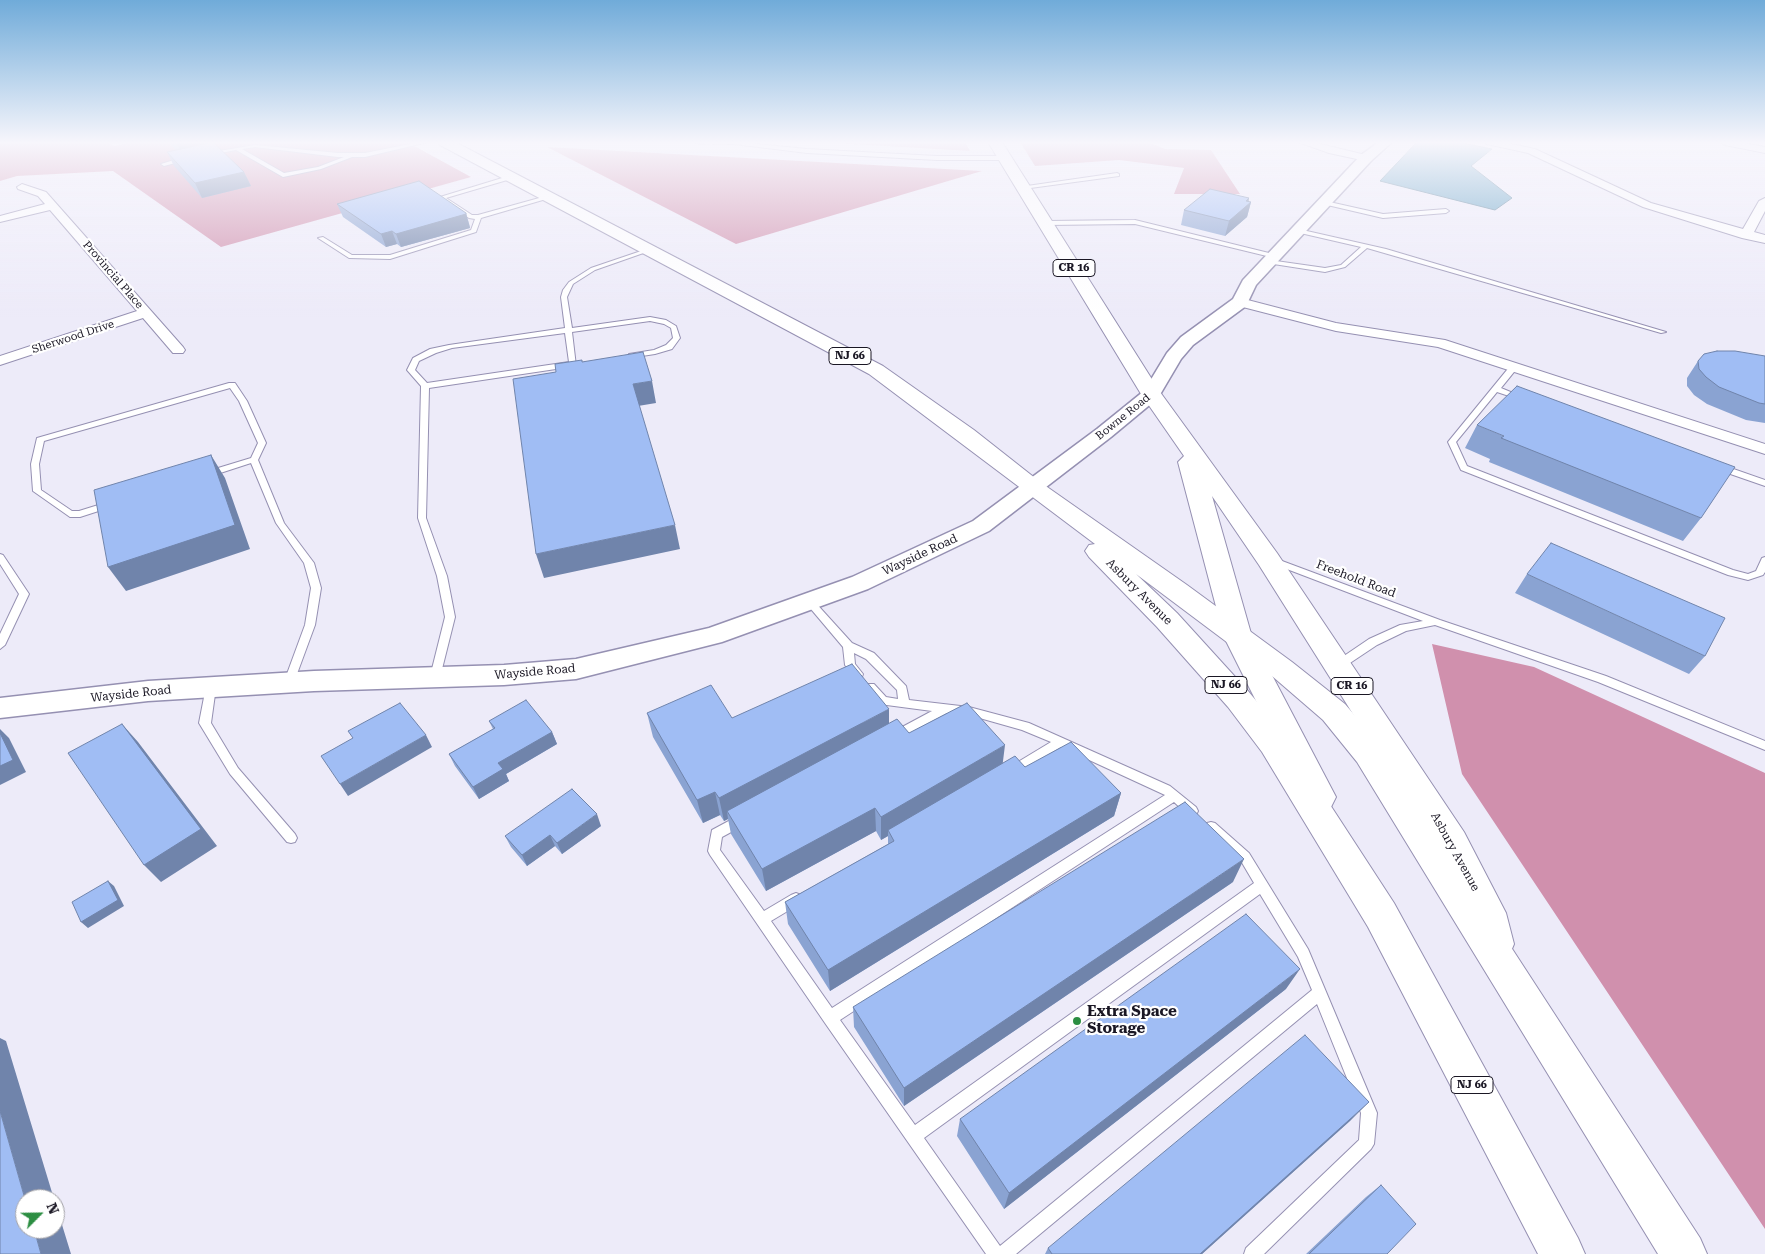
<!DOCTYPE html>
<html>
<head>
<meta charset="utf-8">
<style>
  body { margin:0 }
  #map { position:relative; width:1765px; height:1254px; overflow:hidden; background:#edebf9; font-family:"Roboto Serif",serif }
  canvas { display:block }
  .north { position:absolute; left:15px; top:1189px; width:50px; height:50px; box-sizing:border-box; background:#fff; border:1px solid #a3a2a7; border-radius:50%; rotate:67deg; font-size:14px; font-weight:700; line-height:20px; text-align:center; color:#1a1724 }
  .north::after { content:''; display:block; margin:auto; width:18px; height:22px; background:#2c8e42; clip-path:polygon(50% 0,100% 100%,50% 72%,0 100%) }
</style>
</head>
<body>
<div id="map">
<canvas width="1765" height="1254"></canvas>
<div class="north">N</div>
</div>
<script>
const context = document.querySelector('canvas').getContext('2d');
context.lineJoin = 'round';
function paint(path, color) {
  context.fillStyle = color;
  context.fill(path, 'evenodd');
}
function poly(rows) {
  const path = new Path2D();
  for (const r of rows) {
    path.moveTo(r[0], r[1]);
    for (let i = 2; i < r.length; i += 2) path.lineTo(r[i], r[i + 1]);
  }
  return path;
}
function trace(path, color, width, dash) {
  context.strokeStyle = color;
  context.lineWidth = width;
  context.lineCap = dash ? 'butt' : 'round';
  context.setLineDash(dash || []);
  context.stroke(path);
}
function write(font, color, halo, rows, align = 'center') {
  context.font = font + ' "Roboto Serif",serif';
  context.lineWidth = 4.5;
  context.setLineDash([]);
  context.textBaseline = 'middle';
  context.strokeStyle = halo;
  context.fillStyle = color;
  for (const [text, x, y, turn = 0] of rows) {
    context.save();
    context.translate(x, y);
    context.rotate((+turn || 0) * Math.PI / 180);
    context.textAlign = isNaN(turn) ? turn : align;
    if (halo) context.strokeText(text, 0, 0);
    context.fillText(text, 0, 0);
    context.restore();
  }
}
paint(poly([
  [0,142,106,142,114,146,132,142,407,142,471,177,221,247,113,171,17,176,0,181],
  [819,142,965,142,970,151],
  [1020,142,1148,142,1165,149,1211,150,1240,194,1174,194,1184,168,1119,160,1035,166],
  [547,147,982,171,736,244],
  [1432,644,1534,667,1765,773,1765,1229,1462,774]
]), '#d090ad');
const water = poly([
  [1417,142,1458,142,1492,149,1471,166,1512,198,1495,210,1380,181,1417,142]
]);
paint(water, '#5d9ec2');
trace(water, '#497693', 1);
const service = poly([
  [420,142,428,142,365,157,352,157,321,169,283,177,236,150,210,155,207,153,255,145,338,153,365,153,420,142],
  [255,147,338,157,344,157,318,167,284,173,242,149,255,147],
  [693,142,736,142,807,149,937,156,1006,156,1009,158,1006,160,937,160,807,153,734,144,695,143,693,142],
  [184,157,186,160,164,166,161,164,184,157],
  [1117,173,1119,174,1119,176,1023,189,1020,187,1117,173],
  [512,175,515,177,514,178,446,198,472,215,478,215,550,195,553,197,481,218,476,232,390,259,349,258,318,238,323,237,352,255,390,255,471,230,475,219,469,218,440,199,440,197,512,175],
  [1325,201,1383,214,1446,209,1449,211,1446,213,1383,218,1323,204,1323,202,1325,201],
  [1135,220,1277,255,1278,256,1275,258,1135,224,1046,225,1043,223,1046,221,1135,220],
  [1298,229,1386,249,1666,332,1661,333,1367,248,1345,267,1325,272,1267,263,1267,261,1269,260,1325,268,1341,265,1361,247,1296,232,1295,231,1298,229],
  [647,249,652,250,595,270,573,284,567,297,572,328,650,317,666,320,676,326,680,338,672,349,655,354,629,358,629,354,654,350,666,345,673,338,671,328,664,324,650,321,572,332,576,366,429,388,426,518,447,576,455,617,440,677,439,680,435,681,431,680,430,677,445,617,437,576,418,518,421,386,407,370,413,358,430,349,449,345,565,328,561,297,563,290,569,282,591,268,647,249],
  [565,333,569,362,427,383,415,370,419,361,436,353,452,348,565,333],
  [1511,365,1518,367,1501,388,1525,398,1521,400,1497,392,1456,442,1467,466,1733,570,1748,574,1756,571,1762,558,1765,557,1765,572,1763,575,1748,580,1728,575,1461,470,1448,442,1511,365],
  [229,383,235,383,247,401,266,443,258,460,284,523,314,563,321,588,315,625,294,682,293,685,289,686,285,685,284,682,305,625,311,588,304,563,276,523,251,463,208,477,204,474,205,472,251,458,258,443,239,401,230,388,44,441,39,464,41,490,72,511,79,511,108,502,111,503,112,505,111,507,80,517,70,517,33,491,31,464,37,438,229,383],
  [1716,465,1722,465,1765,480,1765,486,1716,469,1716,465],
  [0,554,3,555,29,594,5,645,0,649,0,634,19,594,0,564,0,554],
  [1274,558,1440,620,1606,676,1765,741,1765,750,1598,682,1435,625,1406,631,1377,645,1350,663,1351,669,1350,672,1342,672,1340,661,1341,658,1369,639,1400,625,1423,621,1271,563,1269,561,1271,559,1274,558],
  [810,599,813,600,852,643,874,653,906,686,909,700,969,707,1029,723,1170,786,1196,807,1198,811,1196,815,1192,816,1188,815,1174,802,840,1020,915,1125,1254,883,1241,861,1207,831,1205,827,1207,823,1211,822,1215,823,1249,853,1308,949,1377,1113,1374,1144,1371,1149,1264,1254,1244,1254,1246,1248,1359,1140,1361,1113,1317,1004,1016,1254,986,1254,825,1023,710,855,708,851,712,830,738,816,742,815,746,816,748,820,746,824,722,837,720,850,764,911,791,895,796,893,801,895,802,899,801,903,771,921,832,1008,1165,795,1061,747,1016,774,1012,776,1008,774,1006,771,1008,768,1051,742,1022,730,969,715,947,713,899,739,895,740,891,739,889,736,891,733,932,711,879,704,866,690,865,687,866,684,874,684,886,697,898,699,897,690,866,659,854,653,855,664,863,674,862,677,854,677,845,665,843,647,805,602,810,599],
  [1260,894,1298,957,1312,990,1000,1246,924,1138,1260,894],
  [211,683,215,684,216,687,211,723,238,768,295,834,297,838,295,842,291,843,287,842,230,774,199,723,206,687,207,684,211,683]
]);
const minor = poly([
  [1298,142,1312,142,1370,156,1371,158,1366,161,1329,153,1298,142],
  [1485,142,1502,142,1535,149,1651,203,1743,229,1759,201,1765,198,1765,211,1754,232,1765,235,1765,243,1742,238,1643,207,1528,153,1487,144,1485,142],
  [1720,142,1738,142,1765,147,1765,153,1725,145,1720,142],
  [22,184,46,192,183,347,185,350,183,353,173,353,143,318,0,365,0,356,137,311,50,210,0,222,0,216,45,204,38,196,18,189,17,187,22,184],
  [1240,298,1336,323,1445,340,1765,444,1765,454,1438,347,1336,331,1235,305,1233,302,1240,298]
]);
const tertiary = poly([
  [1379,142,1392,142,1371,161,1256,285,1246,306,1193,345,1181,359,1158,398,1111,437,989,531,868,589,722,642,576,679,504,685,314,691,148,701,0,718,0,698,148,681,314,671,504,665,576,659,709,628,852,577,973,521,1097,429,1144,391,1167,353,1181,337,1233,299,1243,280,1361,155,1379,142]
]);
const primary = poly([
  [988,142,1002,142,1160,392,1277,553,1464,832,1506,913,1514,944,1509,956,1496,961,1483,956,1478,944,1471,915,1440,852,1259,565,1212,496,1252,637,1336,797,1331,807,1320,810,1309,807,1224,637,1178,462,1184,456,1141,394,988,142]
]);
const trunk = poly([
  [438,142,455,142,883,366,974,430,1040,482,1187,585,1292,662,1345,704,1379,744,1700,1238,1707,1254,1658,1254,1357,762,1323,720,1272,676,1136,574,1177,613,1248,691,1284,734,1394,903,1578,1238,1585,1254,1538,1254,1368,927,1262,752,1228,707,1157,627,1089,557,1085,551,1089,545,1095,544,869,374,440,145,438,142]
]);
trace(service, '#9590b2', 2);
trace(minor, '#9590b2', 2);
trace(tertiary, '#9590b2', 3);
trace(primary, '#9590b2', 2);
trace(trunk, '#9590b2', 2);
paint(service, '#fff');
paint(minor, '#fff');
paint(tertiary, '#fff');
paint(primary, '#fff');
paint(trunk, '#fff');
paint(poly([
  [168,142,210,142,244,172,251,186,202,198,174,166,167,152,176,150],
  [1249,198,1248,202,1251,202,1247,217,1225,236,1181,225,1184,210],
  [337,204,466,213,470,227,470,228,401,247,397,244,386,247,343,217],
  [1765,356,1765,423,1746,420,1707,404,1694,395,1687,386,1687,378,1698,361],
  [1477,425,1701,518,1683,541,1489,462,1490,459,1465,448],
  [1527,574,1705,656,1689,674,1515,593],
  [647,713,732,718,889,724,909,733,1003,763,1025,767,1121,793,1114,816,830,991,788,924,785,902,888,844,888,836,881,840,876,831,766,891,731,834,728,819,724,821,720,815,703,823,653,737],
  [489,721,552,732,557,744,506,774,509,781,479,799,455,766,449,754,493,729],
  [601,826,562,854,555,846,527,866,511,847,505,836],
  [1233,882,904,1106,854,1027,853,1007],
  [1286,989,1004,1209,957,1136,960,1119],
  [1351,1120,1202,1254,1045,1254,1048,1248],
  [1381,1185,1387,1254,1306,1254,1366,1197]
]), '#8aa3d2');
paint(poly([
  [185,142,210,142,214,150,184,157,177,143],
  [244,172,251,186,202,198,195,183],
  [1249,198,1248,205,1251,202,1247,217,1225,236,1229,221],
  [466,213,470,228,401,247,396,234],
  [392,231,397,244,386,247,381,234],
  [652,381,656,403,638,406,633,384],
  [211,455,225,478,250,549,126,591,108,567],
  [675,525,680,549,544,578,536,554],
  [889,709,889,732,727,811,728,819,724,821,719,798],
  [122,724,138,742,217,846,161,882,144,865],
  [0,729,9,738,26,772,0,785],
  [552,732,557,744,506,774,509,781,479,799,473,787,498,763],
  [426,735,432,747,348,796,340,784],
  [1005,745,1002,769,888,830,888,836,881,840,881,817],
  [715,792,720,815,703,823,697,800],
  [1121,793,1114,816,830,991,828,970],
  [875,808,876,831,766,891,762,869],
  [597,814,601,826,562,854,557,843],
  [550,835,555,846,527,866,522,855],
  [1244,859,1233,882,904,1106,904,1088],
  [108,881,114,886,124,906,88,928,81,922],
  [1300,969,1286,989,1004,1209,1009,1193],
  [0,1038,6,1041,54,1199,25,1199,0,1111],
  [1369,1102,1351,1120,1202,1254,1200,1254],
  [55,1202,71,1254,41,1254,34,1229,55,1229]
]), '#7084ab');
const building = poly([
  [175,142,185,142,177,143,175,142],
  [213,142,244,172,195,183,167,152,213,142],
  [419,181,466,213,466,214,396,234,392,231,381,234,337,204,419,181],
  [1210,189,1249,198,1246,201,1251,202,1229,221,1184,210,1210,189],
  [1717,351,1735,351,1765,356,1765,404,1759,403,1719,387,1706,377,1699,369,1698,361,1704,354,1717,351],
  [643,352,652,381,633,384,675,525,536,554,513,379,556,372,555,364,582,360,582,362,643,352],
  [1517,386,1735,467,1701,518,1501,438,1504,436,1477,425,1517,386],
  [211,455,235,525,108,567,94,490,211,455],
  [1551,543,1725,618,1705,656,1527,574,1551,543],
  [852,664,889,709,719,798,715,792,697,800,647,713,711,685,732,718,852,664],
  [526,700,552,732,498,763,503,769,473,787,449,754,495,728,489,721,526,700],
  [400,703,426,735,340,784,321,756,353,738,348,731,400,703],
  [967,703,1005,745,881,817,875,808,762,869,727,811,897,719,909,733,967,703],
  [122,724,201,829,144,865,68,753,122,724],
  [0,733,13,760,0,766,0,733],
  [1071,742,1121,793,828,970,785,902,894,841,888,830,1015,756,1025,767,1071,742],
  [572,789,597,814,557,843,550,835,522,855,505,836,572,789],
  [1185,802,1244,859,904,1088,853,1007,1185,802],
  [108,881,118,900,81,922,72,902,108,881],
  [1246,914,1300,969,1009,1193,960,1119,1246,914],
  [1305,1035,1369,1102,1200,1254,1052,1254,1048,1248,1305,1035],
  [0,1111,25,1199,25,1229,34,1229,41,1254,0,1254,0,1111],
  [1381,1185,1416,1224,1387,1254,1309,1254,1381,1185]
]);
paint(building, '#a0bdf4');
trace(building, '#7084ab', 1);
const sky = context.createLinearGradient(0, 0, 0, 317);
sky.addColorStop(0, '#70abd9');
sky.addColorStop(0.45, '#f7f6fc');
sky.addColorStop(1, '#f7f6fc00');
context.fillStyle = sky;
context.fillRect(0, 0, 1765, 317);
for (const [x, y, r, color] of [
  [1077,1021,5,"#2c8e42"]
]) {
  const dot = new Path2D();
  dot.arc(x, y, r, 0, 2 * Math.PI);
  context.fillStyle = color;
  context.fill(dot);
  trace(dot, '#fff', 2);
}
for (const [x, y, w] of [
  [1074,268,42],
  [850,356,42],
  [1226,685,42],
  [1352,686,42],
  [1472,1085,42]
]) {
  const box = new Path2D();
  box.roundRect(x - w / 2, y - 8.5, w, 17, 4);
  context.fillStyle = '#fff';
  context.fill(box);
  trace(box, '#1a1724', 1);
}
write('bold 11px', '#1a1724', null, [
  ["CR 16",1074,268],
  ["NJ 66",850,356],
  ["NJ 66",1226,685],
  ["CR 16",1352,686],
  ["NJ 66",1472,1085]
]);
write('11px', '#1a1724', '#fff', [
  ["Provincial Place",113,275,49],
  ["Sherwood Drive",73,337,-18],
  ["Bowne Road",1123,417,-39]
]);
write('12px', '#1a1724', '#fff', [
  ["Wayside Road",920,555,-25],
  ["Freehold Road",1356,579,21],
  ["Asbury Avenue",1139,592,45],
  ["Wayside Road",535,672,-5],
  ["Wayside Road",131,694,-6],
  ["Asbury Avenue",1455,852,61]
]);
write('bold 15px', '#1a1724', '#fff', [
  ["Extra Space",1087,1012],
  ["Storage",1087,1029]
], 'left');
</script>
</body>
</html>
